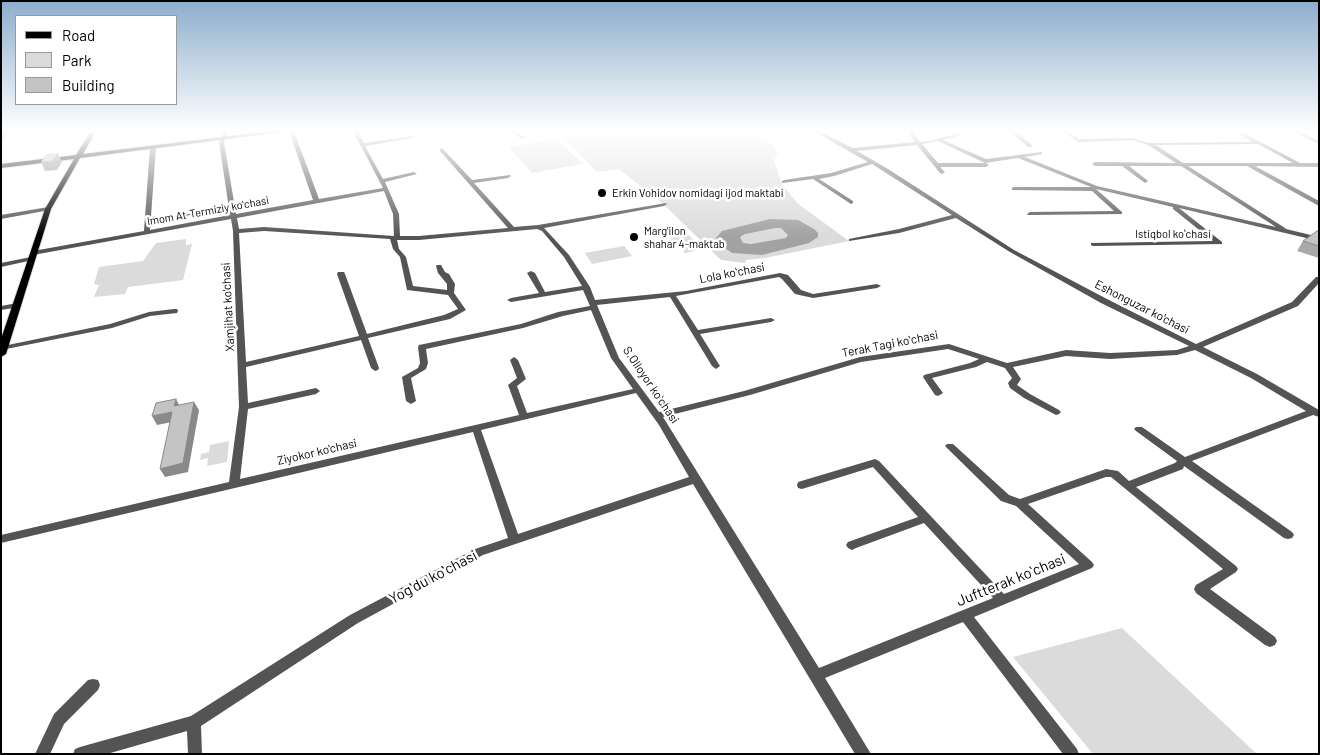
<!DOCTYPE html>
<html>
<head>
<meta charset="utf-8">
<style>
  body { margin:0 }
  #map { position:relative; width:1320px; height:755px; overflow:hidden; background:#fff; font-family:Barlow,sans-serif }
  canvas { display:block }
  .frame { position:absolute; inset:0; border:2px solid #000; pointer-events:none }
  .legend { position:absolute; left:15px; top:15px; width:162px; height:90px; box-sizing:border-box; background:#fff; border:1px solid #999; margin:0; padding:6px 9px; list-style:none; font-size:15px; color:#000 }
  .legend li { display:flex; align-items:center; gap:10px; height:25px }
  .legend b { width:25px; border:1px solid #999 }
</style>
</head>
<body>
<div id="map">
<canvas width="1320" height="755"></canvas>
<div class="frame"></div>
<ul class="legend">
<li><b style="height:6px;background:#000"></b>Road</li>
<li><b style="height:14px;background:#dbdbdb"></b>Park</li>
<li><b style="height:14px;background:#c4c4c4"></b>Building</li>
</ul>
</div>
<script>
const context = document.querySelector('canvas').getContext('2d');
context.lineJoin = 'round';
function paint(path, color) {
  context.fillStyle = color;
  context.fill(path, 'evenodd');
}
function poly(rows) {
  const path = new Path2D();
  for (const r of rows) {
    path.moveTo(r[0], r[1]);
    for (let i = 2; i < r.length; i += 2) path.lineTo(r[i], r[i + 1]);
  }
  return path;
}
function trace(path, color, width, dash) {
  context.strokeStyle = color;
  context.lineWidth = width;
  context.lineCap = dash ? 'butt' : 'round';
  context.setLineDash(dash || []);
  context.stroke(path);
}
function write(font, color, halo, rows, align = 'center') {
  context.font = font + ' Barlow,sans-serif';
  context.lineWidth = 5;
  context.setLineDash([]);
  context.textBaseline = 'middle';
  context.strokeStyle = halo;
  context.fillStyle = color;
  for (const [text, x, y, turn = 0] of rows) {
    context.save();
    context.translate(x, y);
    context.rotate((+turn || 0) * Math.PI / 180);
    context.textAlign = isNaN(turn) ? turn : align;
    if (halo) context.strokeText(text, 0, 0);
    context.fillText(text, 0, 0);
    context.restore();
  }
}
paint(poly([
  [574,131,752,131,772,144,778,152,774,161,782,184,797,203,849,241,765,258,746,260,745,263,721,260,663,204,619,169,597,172,559,133],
  [556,139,583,164,532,173,509,147],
  [688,235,704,249,685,253,670,238],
  [186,239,186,245,192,244,183,280,128,287,125,294,94,297,99,285,94,284,99,267,143,261,156,243],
  [624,246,632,256,592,264,585,253],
  [229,441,227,462,207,466,208,458,200,460,201,454,209,452,210,445],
  [1122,628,1257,754,1093,754,1013,657]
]), '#dbdbdb');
paint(poly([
  [770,219,798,220,814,229,818,233,818,237,809,243,762,255,732,253,718,243,716,238,722,231],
  [775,228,781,228,788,235,786,238,751,244,743,243,740,237,745,234]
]), '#a2a2a2');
const major = poly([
  [91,131,96,131,83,154,271,131,289,131,80,158,51,209,6,354,1,357,1,339,45,209,74,159,1,168,1,164,76,155,91,131]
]);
trace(major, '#dbdbdb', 2);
paint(poly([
  [5,131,10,131,1,142,1,137,5,131],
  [223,131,227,131,226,139,224,142,236,214,313,200,289,131,294,131,319,199,383,188,353,131,358,131,364,143,414,136,414,137,412,138,365,146,383,179,414,172,417,174,385,182,399,214,400,236,419,236,508,228,440,151,440,149,442,148,472,180,510,175,511,176,508,178,474,183,514,227,538,225,666,203,667,204,664,206,544,228,569,255,590,287,595,300,686,291,780,273,788,275,801,290,813,294,877,284,881,286,877,288,813,298,795,294,782,279,779,277,676,296,698,330,771,318,775,320,771,322,700,334,720,366,716,369,712,366,670,297,597,305,619,358,659,412,744,391,860,357,949,344,1007,363,1066,350,1110,353,1177,350,1189,346,1101,303,1010,252,956,218,899,233,849,241,849,239,899,229,952,215,872,164,834,176,819,179,853,201,853,203,851,204,813,179,782,183,782,181,784,180,831,173,868,162,813,131,819,131,853,148,915,142,907,131,912,131,920,142,930,141,955,134,957,131,962,131,959,136,943,140,986,159,1042,152,1042,154,1025,157,1097,186,1276,227,1181,166,1129,166,1147,180,1148,181,1145,183,1122,166,1095,166,1092,164,1095,162,1176,163,1148,145,1132,140,1078,142,1062,131,1068,131,1079,139,1132,138,1150,143,1252,142,1234,131,1240,131,1300,163,1319,163,1319,167,1255,166,1319,201,1319,206,1247,166,1188,166,1285,228,1286,229,1319,237,1319,241,1179,208,1222,242,1222,244,1093,246,1091,245,1091,243,1213,241,1173,209,1173,207,1096,189,1122,212,1122,214,1028,215,1027,214,1030,212,1114,211,1092,191,1012,190,1012,188,1014,187,1091,187,1018,158,985,163,938,141,922,144,938,163,986,163,989,165,986,167,940,167,945,172,942,174,940,173,917,145,857,151,888,169,1014,250,1107,299,1196,344,1292,302,1316,277,1319,277,1319,283,1298,306,1203,347,1257,374,1319,410,1319,417,1313,415,1192,461,1292,532,1294,535,1292,538,1288,539,1284,538,1184,466,1183,469,1136,487,1236,566,1238,569,1236,572,1210,589,1275,637,1277,641,1275,645,1270,647,1265,645,1196,593,1194,589,1196,585,1223,569,1111,477,1106,477,1028,504,1092,562,1094,565,1092,568,974,617,1077,749,1079,754,1063,754,963,622,825,678,871,754,855,754,693,484,483,555,358,623,201,726,202,754,188,754,187,731,107,754,73,754,75,749,80,747,191,716,350,615,475,549,508,538,473,432,1,543,1,535,229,482,239,407,233,231,231,219,33,255,30,253,33,251,144,231,150,147,153,145,156,147,150,230,230,215,219,142,222,139,223,131],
  [1258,144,1293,163,1183,163,1156,145,1258,144],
  [384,191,393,214,394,236,264,227,239,229,237,218,384,191],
  [537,229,542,231,564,257,582,286,545,292,535,273,531,271,527,273,539,293,511,298,507,300,511,302,583,290,590,306,558,312,521,324,419,345,418,347,420,363,418,368,402,377,406,401,411,404,416,401,411,378,426,369,428,363,426,349,523,328,563,316,591,310,611,358,633,389,527,413,517,386,526,379,518,360,514,357,510,360,517,378,508,385,519,415,240,479,248,409,316,394,320,391,316,388,248,403,246,367,361,340,371,368,375,371,378,370,379,368,368,338,450,319,466,310,454,293,455,284,449,274,445,272,441,265,437,265,436,266,438,273,447,284,447,290,413,286,406,257,399,249,397,240,419,240,537,229],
  [264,231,390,239,393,249,400,257,407,290,448,295,458,309,444,315,367,334,345,274,344,272,338,272,337,274,359,336,246,362,239,233,264,231],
  [948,349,979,359,970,363,924,375,923,377,935,395,938,396,943,393,932,378,976,367,987,362,1005,368,1012,378,1008,383,1010,388,1024,398,1056,415,1059,414,1061,412,1059,410,1030,394,1017,385,1021,379,1013,367,1066,356,1110,359,1177,355,1195,350,1251,378,1306,411,1185,457,1142,427,1136,427,1134,429,1136,431,1177,461,1175,463,1129,481,1118,471,1106,469,1020,499,1009,495,953,444,947,444,945,446,947,448,1001,501,1016,506,1079,564,1004,594,879,461,875,459,798,482,797,485,798,488,802,489,873,467,918,517,848,542,846,545,848,548,852,550,856,548,924,523,993,598,819,668,663,417,750,395,861,362,948,349],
  [636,393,659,425,689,477,518,534,481,430,636,393],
  [512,131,517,131,525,138,521,139,512,131],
  [1010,131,1015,131,1033,146,1028,147,1010,131],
  [1292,131,1299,131,1319,141,1319,144,1292,131],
  [48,207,51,209,50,210,1,219,1,215,48,207],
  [31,257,34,259,33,260,1,267,1,263,31,257],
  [17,303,20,303,21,305,20,307,1,310,1,306,17,303],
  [174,309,177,309,178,311,177,313,150,316,112,328,1,350,1,346,3,346,110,324,149,312,174,309],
  [93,679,98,680,100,685,98,690,64,724,50,754,35,754,54,714,88,680,93,679]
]), '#545454');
paint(major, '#000');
paint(poly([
  [1319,231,1319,258,1297,251,1303,241]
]), '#a9a9a9');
paint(poly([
  [58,154,62,162,57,170,45,171,41,162],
  [176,399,180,407,174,406],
  [194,402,199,410,188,472,165,477,160,469],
  [172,412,177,421,157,425,152,416]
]), '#898989');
const building = poly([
  [58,154,52,161,41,162,47,155,58,154],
  [1317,231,1319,231,1319,246,1303,241,1317,231],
  [176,399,174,406,194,402,183,463,160,469,172,412,152,416,156,403,176,399]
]);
paint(building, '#c4c4c4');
trace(building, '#898989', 1);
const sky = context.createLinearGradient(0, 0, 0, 237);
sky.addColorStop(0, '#8cadcc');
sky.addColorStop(0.55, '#fff');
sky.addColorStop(1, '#ffffff00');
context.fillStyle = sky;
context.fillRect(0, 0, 1320, 237);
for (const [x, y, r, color] of [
  [602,193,5,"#000"],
  [634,237,5,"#000"]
]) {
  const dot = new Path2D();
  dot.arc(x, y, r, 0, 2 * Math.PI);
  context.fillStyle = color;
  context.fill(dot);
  trace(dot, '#fff', 2);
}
write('11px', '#000', '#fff', [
  ["Erkin Vohidov nomidagi ijod maktabi",612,193],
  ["Marg'ilon",644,231],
  ["shahar 4-maktab",644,244]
], 'left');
write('11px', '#000', '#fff', [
  ["Imom At-Termiziy koʻchasi",208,211,-10],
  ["Istiqbol koʻchasi",1173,234]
]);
write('12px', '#000', '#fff', [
  ["Lola koʻchasi",732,273,-11],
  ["Xamjihat ko'chasi",228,307,-93],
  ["Eshonguzar ko'chasi",1142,307,27],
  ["Terak Tagi koʻchasi",890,344,-11],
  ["S.Olloyor koʻchasi",651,385,56],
  ["Ziyokor ko'chasi",317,452,-13]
]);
write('15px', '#000', '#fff', [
  ["Yogʻdu koʻchasi",433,577,-28],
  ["Juftterak koʻchasi",1011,580,-22]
]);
</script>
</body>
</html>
